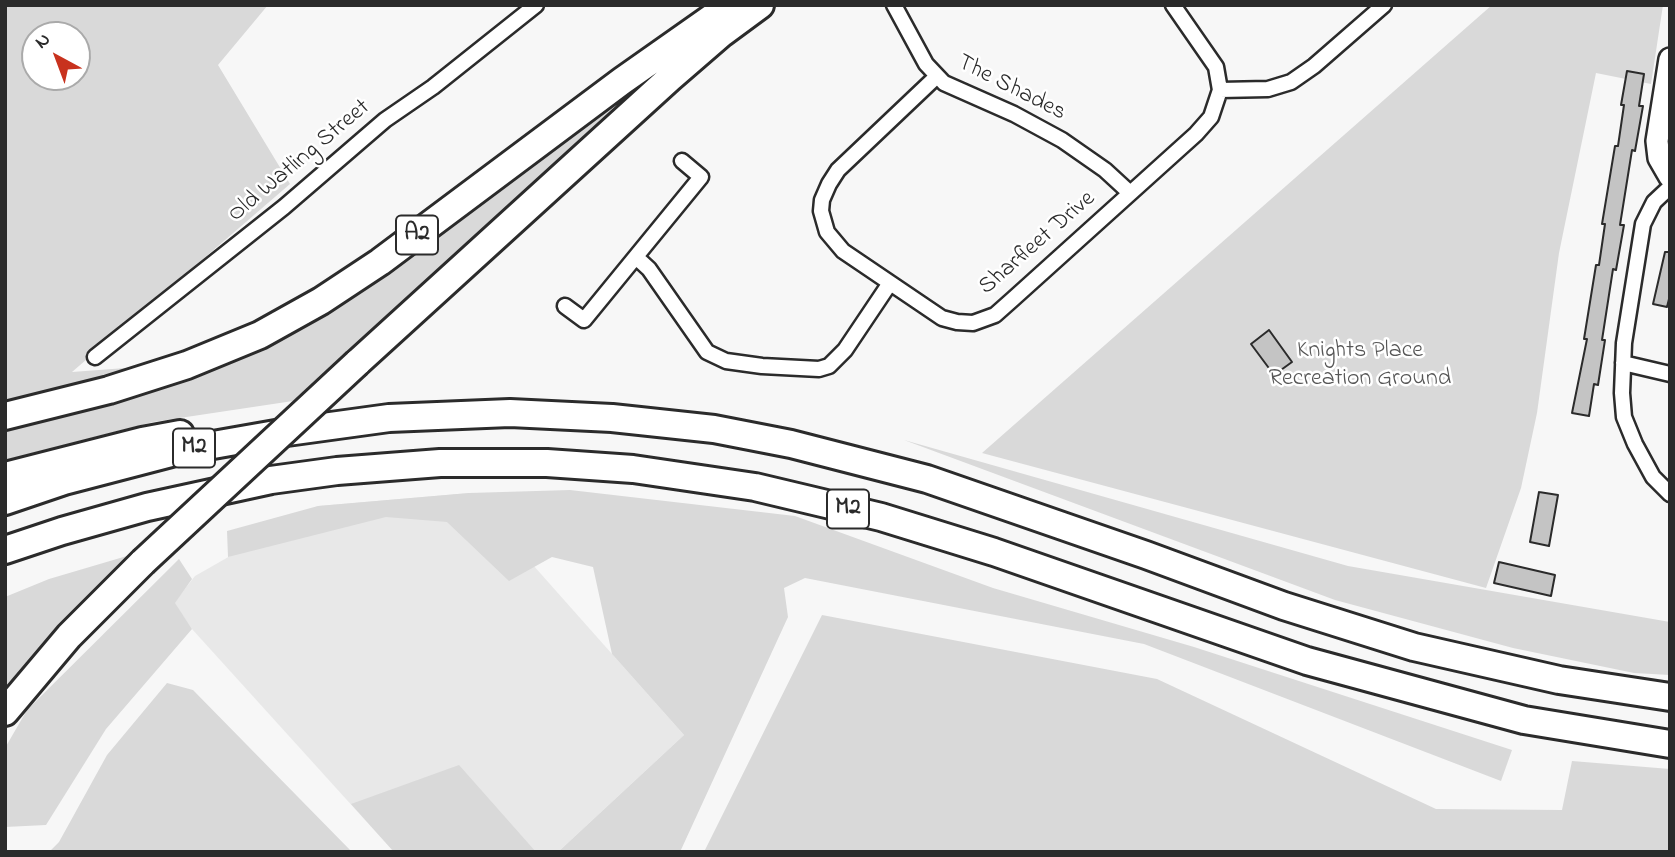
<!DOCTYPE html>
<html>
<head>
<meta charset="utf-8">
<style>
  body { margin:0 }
  #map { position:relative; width:1675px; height:857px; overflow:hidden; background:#f7f7f7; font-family:"Indie Flower",sans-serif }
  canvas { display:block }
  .frame { position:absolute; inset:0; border:7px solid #2b2b2b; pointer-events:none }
  .north { position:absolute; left:21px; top:21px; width:70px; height:70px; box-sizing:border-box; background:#fff; border:2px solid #aaa; border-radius:50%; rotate:319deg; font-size:19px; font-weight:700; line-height:28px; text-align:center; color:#2b2b2b }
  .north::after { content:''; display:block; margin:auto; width:24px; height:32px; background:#c8321e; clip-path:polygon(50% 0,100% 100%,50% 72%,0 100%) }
</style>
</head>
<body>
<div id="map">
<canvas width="1675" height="857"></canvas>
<div class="frame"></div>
<div class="north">N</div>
</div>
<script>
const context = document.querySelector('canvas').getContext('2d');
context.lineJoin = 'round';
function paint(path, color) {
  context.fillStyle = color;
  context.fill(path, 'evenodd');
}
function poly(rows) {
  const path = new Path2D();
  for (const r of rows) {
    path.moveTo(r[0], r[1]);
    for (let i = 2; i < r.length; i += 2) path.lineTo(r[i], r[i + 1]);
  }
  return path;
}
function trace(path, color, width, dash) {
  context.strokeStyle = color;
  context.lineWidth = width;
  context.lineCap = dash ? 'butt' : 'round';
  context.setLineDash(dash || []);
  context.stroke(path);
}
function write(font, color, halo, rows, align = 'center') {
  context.font = font + ' "Indie Flower",sans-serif';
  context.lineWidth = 5;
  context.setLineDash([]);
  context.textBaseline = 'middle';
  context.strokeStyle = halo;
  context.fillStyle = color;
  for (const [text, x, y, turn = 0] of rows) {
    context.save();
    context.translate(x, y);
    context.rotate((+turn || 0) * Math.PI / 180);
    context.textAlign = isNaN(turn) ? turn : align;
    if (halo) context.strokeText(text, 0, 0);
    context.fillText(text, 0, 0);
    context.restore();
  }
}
paint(poly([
  [469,493,684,735,558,852,394,852,192,629,174,603,195,576,318,506]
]), '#e8e8e8');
paint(poly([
  [5,5,268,5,218,65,290,184,72,372,139,367,5,401],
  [35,35,77,35,77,77,35,77],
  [1492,5,1663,5,1651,84,1596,73,1559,253,1537,413,1521,488,1486,588,982,453],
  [720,23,293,401,153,422,5,460,5,432,155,389,258,350,345,302,454,224,584,122],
  [904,440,1348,566,1670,622,1670,675,1634,673,1513,648,1335,600],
  [570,490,795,516,993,588,1194,647,1512,750,1501,781,1144,644,805,578,784,588,788,617,680,852,558,852,684,735,612,654,593,567,552,557,509,581,447,522,386,517,228,557,227,531,318,506,469,493],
  [137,553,5,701,5,597,49,579],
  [179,559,192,579,175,603,192,629,106,729,46,825,5,827,5,748,27,710],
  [822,615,1157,679,1436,809,1562,810,1572,761,1670,769,1670,852,704,852],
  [167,683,193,690,352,852,49,852,59,842,107,755],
  [459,765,536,852,394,852,351,804]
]), '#d9d9d9');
const building = poly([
  [1627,71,1644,74,1639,106,1643,106,1635,151,1632,150,1620,225,1624,225,1616,270,1613,269,1602,340,1605,340,1598,385,1594,384,1589,416,1572,413,1587,339,1584,339,1596,265,1599,265,1605,224,1602,224,1615,146,1618,146,1624,105,1621,105,1627,71],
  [1665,252,1670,252,1670,295,1667,307,1653,304,1665,252],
  [1269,330,1292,362,1274,375,1251,344,1269,330],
  [1539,492,1558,495,1549,546,1530,542,1539,492],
  [1499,562,1555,575,1551,596,1494,583,1499,562]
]);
paint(building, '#c4c4c4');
trace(building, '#2b2b2b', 2);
const street = poly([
  [894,5,926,64,944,83,1014,114,1062,140,1105,170,1130,193],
  [936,77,838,170,829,184,822,200,821,211,827,232,843,251,942,318,957,322,973,323,995,315,1013,299,1196,134,1211,117,1220,90,1216,67,1173,5],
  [1220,90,1268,89,1291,82,1314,66,1384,5],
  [1670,187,1654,202,1643,224,1624,343,1622,393,1624,417,1635,444,1653,477,1670,494],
  [636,257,649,269,707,352,726,361,762,366,819,369,829,366,845,350,890,283],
  [565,306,584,320,701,177,682,161],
  [95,357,284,207,385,120,433,87,536,5],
  [1623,363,1670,374]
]);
const secondary = poly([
  [1670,59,1657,141,1659,158,1670,177]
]);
const highway = poly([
  [357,363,670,78,722,33,760,5],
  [5,416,109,390,187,365,260,335,321,301,380,262,622,81,730,5],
  [5,476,142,441,180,434],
  [5,501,64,481,179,451,287,432,389,418,510,413,612,418,714,429,791,444,927,479,1146,555,1284,606,1414,647,1559,680,1670,697],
  [5,550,62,531,147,507,271,480,337,471,440,463,547,463,633,469,755,487,881,517,994,552,1307,661,1524,720,1670,744],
  [5,712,69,636,143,562]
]);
trace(street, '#2b2b2b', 19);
trace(secondary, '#2b2b2b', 26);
trace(highway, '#2b2b2b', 32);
trace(street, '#fff', 14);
trace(secondary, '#fff', 21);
trace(highway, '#fff', 26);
const highwayBridge = poly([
  [143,562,357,363]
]);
trace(highwayBridge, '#2b2b2b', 32, []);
trace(highwayBridge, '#fff', 26);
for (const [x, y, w] of [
  [417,235,42],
  [194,448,42],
  [848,509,42]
]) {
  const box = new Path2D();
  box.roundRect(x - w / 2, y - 19.5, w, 39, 5);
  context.fillStyle = '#fff';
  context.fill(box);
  trace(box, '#2b2b2b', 2);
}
write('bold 23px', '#2b2b2b', null, [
  ["A2",417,235],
  ["M2",194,448],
  ["M2",848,509]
]);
write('24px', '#2b2b2b', '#fff', [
  ["The Shades",1011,89,27],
  ["Old Watling Street",300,162,-40],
  ["Sharfleet Drive",1038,244,-41]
]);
write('24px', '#565656', '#fff', [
  ["Knights Place",1360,352],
  ["Recreation Ground",1360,380]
]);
</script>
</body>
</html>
